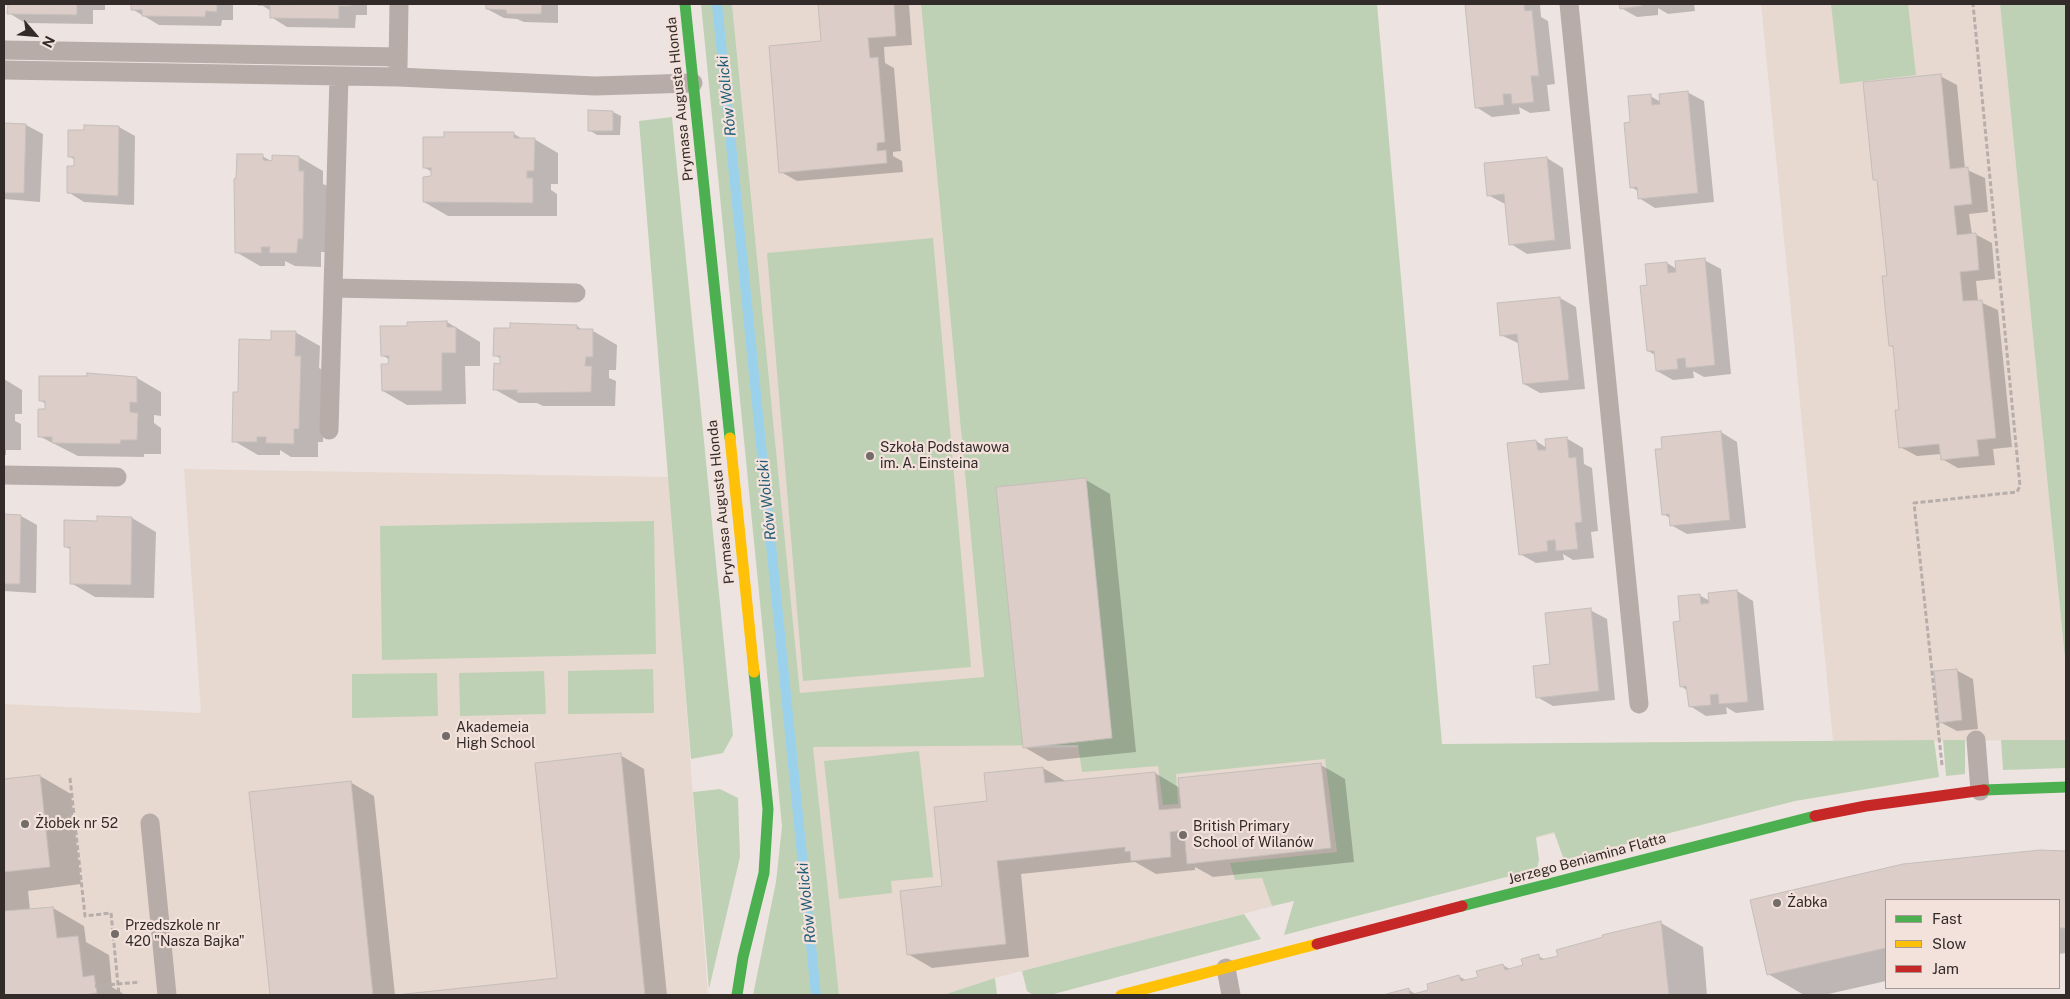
<!DOCTYPE html>
<html>
<head>
<meta charset="utf-8">
<style>
  body { margin:0 }
  #map { position:relative; width:2070px; height:999px; overflow:hidden; background:#ede4e1; font-family:"Public Sans",sans-serif }
  canvas { display:block }
  .frame { position:absolute; inset:0; border:5px solid #322b29; pointer-events:none }
  .legend { position:absolute; left:1885px; top:899px; width:175px; height:90px; box-sizing:border-box; background:#f3e1db; border:1px solid #a69894; margin:0; padding:6px 9px; list-style:none; font-size:15px; color:#322b29 }
  .legend li { display:flex; align-items:center; gap:10px; height:25px }
  .legend b { width:25px; border:1px solid #a69894 }
  .north { position:absolute; left:10px; top:10px; width:50px; height:50px; -webkit-text-stroke:4px #f3e1db; paint-order:stroke; rotate:117deg; font-size:14px; font-weight:700; line-height:20px; text-align:center; color:#322b29 }
  .north::after { content:''; display:block; margin:auto; width:18px; height:22px; background:#322b29; clip-path:polygon(50% 0,100% 100%,50% 72%,0 100%) }
</style>
</head>
<body>
<div id="map">
<canvas width="2070" height="999"></canvas>
<div class="frame"></div>
<ul class="legend">
<li><b style="height:6px;background:#4caf50"></b>Fast</li>
<li><b style="height:6px;background:#ffc107"></b>Slow</li>
<li><b style="height:6px;background:#c62828"></b>Jam</li>
</ul>
<div class="north">N</div>
</div>
<script>
const context = document.querySelector('canvas').getContext('2d');
context.lineJoin = 'round';
function paint(path, color) {
  context.fillStyle = color;
  context.fill(path, 'evenodd');
}
function poly(rows) {
  const path = new Path2D();
  for (const r of rows) {
    path.moveTo(r[0], r[1]);
    for (let i = 2; i < r.length; i += 2) path.lineTo(r[i], r[i + 1]);
  }
  return path;
}
function trace(path, color, width, dash) {
  context.strokeStyle = color;
  context.lineWidth = width;
  context.lineCap = dash ? 'butt' : 'round';
  context.setLineDash(dash || []);
  context.stroke(path);
}
function write(font, color, halo, rows, align = 'center') {
  context.font = font + ' "Public Sans",sans-serif';
  context.lineWidth = 4.5;
  context.setLineDash([]);
  context.textBaseline = 'middle';
  context.strokeStyle = halo;
  context.fillStyle = color;
  for (const [text, x, y, turn = 0] of rows) {
    context.save();
    context.translate(x, y);
    context.rotate((+turn || 0) * Math.PI / 180);
    context.textAlign = isNaN(turn) ? turn : align;
    if (halo) context.strokeText(text, 0, 0);
    context.fillText(text, 0, 0);
    context.restore();
  }
}
paint(poly([
  [732,4,921,4,984,677,1023,748,1833,741,1761,4,2000,4,2066,669,2066,740,1912,741,995,978,943,995,839,995,812,747,800,693],
  [184,469,669,477,708,995,4,995,4,704,201,713]
]), '#e7d9d0');
paint(poly([
  [701,4,732,4,800,693,984,677,921,4,1377,4,1442,744,1934,740,1939,777,1795,801,1564,860,1554,832,1536,837,1539,860,1537,869,1284,935,1294,901,1272,906,1262,878,1235,880,1230,863,1337,852,1325,759,1176,774,1178,804,1163,805,1158,766,1082,772,1078,745,813,747,839,995,753,995,776,882,782,826],
  [1831,4,1908,4,1916,75,1840,84],
  [2000,4,2066,4,2066,669],
  [672,117,733,735,723,753,691,759,639,121],
  [933,238,971,667,803,681,767,253],
  [654,521,656,654,382,660,380,526],
  [653,669,654,713,568,714,568,671],
  [544,671,546,714,460,716,459,673],
  [437,673,438,716,352,718,352,674],
  [1943,740,1965,740,1965,774,1946,776],
  [2001,740,2066,740,2066,768,2003,770],
  [919,751,933,877,891,881,892,893,839,899,824,761],
  [720,789,738,798,740,857,709,989,693,792],
  [1244,914,1261,939,1050,995,1033,995,1027,991,1022,971],
  [995,978,997,995,943,995]
]), '#bfd1b4');
paint(poly([
  [4,4,105,4,105,10,93,10,93,24,25,23,9,13,9,6],
  [132,4,233,4,233,20,222,20,221,26,159,25,132,9],
  [260,4,367,4,367,15,356,15,355,28,287,27,271,17,271,11],
  [487,4,558,4,558,23,524,22,517,19,504,18,487,9],
  [819,4,909,4,912,45,884,47,885,63,894,68,901,151,893,152,893,156,902,161,903,172,797,181,781,172,823,42],
  [1466,4,1540,4,1541,17,1548,21,1555,84,1547,85,1550,111,1530,113,1519,107,1520,114,1492,117,1476,107],
  [1621,4,1694,4,1695,11,1668,14,1658,8,1658,15,1637,17,1621,8],
  [1940,76,1957,85,1965,169,1985,178,1988,212,1969,214,1972,234,1975,234,1992,243,1995,279,1976,281,1978,301,1998,310,2012,447,1993,449,1995,465,1958,468,1942,459,1941,454,1917,456,1900,447,1901,411,1894,348,1891,346,1888,277,1879,181,1874,179],
  [1687,92,1704,101,1714,202,1655,208,1639,198,1638,191,1631,187,1631,123,1650,96,1661,102],
  [613,112,621,116,620,135,597,135,589,130],
  [4,124,26,125,43,134,40,202,4,199],
  [119,127,135,136,134,205,84,202,68,192,75,168,75,160,69,156,85,131],
  [514,134,523,139,534,139,558,153,558,184,551,184,551,190,557,194,557,216,448,216,424,202,432,172,424,167],
  [262,156,273,162,299,157,323,171,323,184,328,186,327,252,321,252,321,267,295,266,285,261,285,266,260,266,236,252],
  [1547,158,1563,168,1571,249,1527,254,1511,244,1507,205,1488,195],
  [1704,260,1721,269,1731,374,1704,377,1693,371,1694,378,1673,380,1657,371,1655,355,1648,351,1648,286,1667,263,1677,269],
  [1560,298,1576,307,1585,389,1540,393,1524,384,1520,344,1501,335],
  [447,322,480,342,480,366,465,366,466,404,407,405,383,391,390,360,382,355,409,327,408,323],
  [577,326,584,331,593,331,617,345,616,370,609,370,609,378,616,381,615,406,543,406,537,403,519,403,494,389,501,359,495,355],
  [295,332,320,346,319,368,325,371,323,442,318,442,318,457,291,457,280,450,280,455,258,455,234,441,239,393,272,341],
  [113,375,118,378,137,378,161,392,161,416,154,415,154,423,161,428,161,454,144,454,144,457,78,456,39,436,46,411,46,404,40,400,41,377],
  [4,379,22,390,22,414,15,414,15,421,21,424,21,450,6,450,6,455,4,455],
  [1721,432,1737,442,1746,528,1687,534,1671,525,1670,518,1663,514,1664,450],
  [1566,438,1583,448,1584,464,1592,468,1598,531,1591,532,1594,558,1573,560,1563,554,1564,560,1536,563,1520,554,1536,441,1547,448],
  [1086,480,1110,494,1136,752,1048,761,1024,747],
  [4,516,21,516,37,525,36,593,4,591],
  [132,518,156,532,154,598,95,597,71,583,71,550,65,546,98,522],
  [1737,591,1753,601,1764,710,1736,713,1726,707,1727,714,1706,716,1690,706,1688,691,1681,686,1699,595,1710,601],
  [1590,610,1607,619,1615,700,1553,706,1537,697,1551,665],
  [1956,670,1973,679,1978,729,1957,731,1940,722],
  [620,755,644,769,667,995,408,995,558,979],
  [1321,765,1345,779,1354,862,1213,877,1195,867,1195,870,1156,874,1135,862,1021,874,1029,957,932,968,908,954,988,802,1043,768,1067,782,1155,773,1180,788],
  [40,776,71,794,81,884,28,891,30,910,53,908,84,926,86,942,109,955,112,987,125,995,4,995,4,780],
  [350,782,374,796,395,995,271,995,250,793],
  [2040,851,2066,852,2066,953,2059,954,2059,900,1886,900,1886,981,1824,995,1804,995,1768,974,1751,901],
  [1661,923,1703,947,1707,995,1387,995,1409,990,1416,994,1430,991,1459,976,1467,981,1479,978,1503,965,1511,970,1525,966,1538,956,1546,960,1559,957,1605,938,1604,936]
]), '#0003');
trace(poly([
  [717,4,816,995]
]), '#9cd1eb', 10);
const building = poly([
  [8,4,77,4,77,15,7,14,8,4],
  [131,4,217,4,217,12,206,11,205,17,142,16,142,10,131,10,131,4],
  [351,4,351,6,339,6,339,19,270,18,270,5,258,5,351,4],
  [486,4,542,4,541,14,507,14,506,10,486,9,486,4],
  [818,4,894,4,896,36,868,38,870,58,878,57,885,142,877,143,877,151,886,150,887,163,779,173,769,46,821,41,818,4],
  [1465,4,1524,4,1525,11,1532,10,1539,76,1531,76,1534,102,1512,104,1511,94,1503,94,1504,105,1475,108,1465,4],
  [1619,4,1642,4,1642,6,1620,9,1619,4],
  [1941,74,1950,169,1968,167,1972,204,1954,206,1957,235,1976,233,1979,270,1960,272,1963,301,1982,300,1996,438,1977,440,1979,456,1941,460,1939,444,1899,448,1895,410,1899,410,1893,346,1889,346,1882,276,1887,276,1877,180,1873,180,1863,82,1941,74],
  [1688,91,1698,193,1638,199,1637,187,1630,188,1624,123,1630,122,1628,96,1651,94,1652,105,1660,104,1659,94,1688,91],
  [588,110,613,111,613,131,588,131,588,110],
  [4,123,26,124,24,193,4,193,4,123],
  [84,125,119,126,118,196,67,193,67,166,74,166,74,157,68,157,68,130,84,130,84,125],
  [444,132,514,132,514,138,535,138,534,171,527,171,527,178,533,178,533,203,423,202,423,177,431,176,431,168,423,168,423,137,444,137,444,132],
  [237,154,263,154,263,160,272,161,272,155,299,156,299,171,304,171,303,239,298,239,297,253,269,253,270,247,261,247,262,253,235,253,234,179,236,178,237,154],
  [1547,157,1555,240,1509,245,1504,194,1487,196,1484,163,1547,157],
  [1705,258,1715,365,1686,368,1685,358,1677,359,1678,369,1656,371,1654,351,1647,351,1640,286,1647,285,1645,264,1667,262,1668,273,1676,272,1675,261,1705,258],
  [1560,297,1569,380,1523,384,1517,334,1500,336,1497,303,1560,297],
  [447,321,447,327,456,327,456,353,442,353,442,391,382,391,381,364,388,364,389,356,381,356,380,326,407,326,407,322,447,321],
  [510,323,577,325,577,329,593,329,593,357,586,357,585,366,592,366,591,392,517,393,517,390,493,390,494,363,500,364,500,356,493,356,494,328,510,328,510,323],
  [271,331,296,331,295,356,301,356,299,429,294,429,294,444,266,443,266,437,257,437,257,442,232,442,233,392,238,392,239,339,271,340,271,331],
  [87,373,137,377,137,403,130,402,130,412,138,413,137,440,121,440,120,444,52,443,52,437,38,437,38,409,45,409,45,401,39,401,39,376,87,376,87,373],
  [1721,431,1730,520,1670,526,1669,514,1662,515,1655,449,1662,449,1661,437,1721,431],
  [1567,437,1569,458,1576,457,1582,522,1575,523,1578,549,1556,551,1555,540,1547,541,1548,551,1519,555,1507,443,1536,440,1538,450,1546,450,1545,439,1567,437],
  [1086,478,1112,738,1023,748,996,487,1086,478],
  [4,514,21,515,20,584,4,584,4,514],
  [97,516,132,517,131,585,70,584,70,547,64,547,64,520,97,521,97,516],
  [1737,590,1748,702,1719,704,1718,694,1710,695,1711,705,1689,707,1686,686,1680,687,1673,622,1680,621,1678,596,1700,594,1701,604,1709,603,1708,593,1737,590],
  [1591,608,1599,691,1536,698,1533,666,1550,664,1545,613,1591,608],
  [1957,669,1962,720,1939,723,1934,671,1957,669],
  [621,753,645,995,396,995,557,978,535,763,621,753],
  [1321,763,1331,848,1187,864,1184,830,1170,832,1171,857,1131,861,1130,851,1125,852,1125,847,997,861,1006,944,907,955,900,891,942,886,934,807,987,801,984,773,1043,767,1045,783,1155,772,1159,810,1181,808,1178,778,1321,763],
  [40,775,50,867,4,872,4,779,40,775],
  [351,781,373,995,270,995,249,792,351,781],
  [2040,850,2066,851,2066,928,2059,928,2059,900,1886,900,1886,948,1767,975,1750,900,1903,864,2040,850],
  [53,907,57,938,78,936,83,977,94,975,97,993,84,995,4,995,4,911,53,907],
  [1661,921,1669,995,1383,995,1409,988,1410,995,1428,990,1427,984,1459,975,1461,981,1478,977,1476,971,1503,964,1505,970,1523,965,1521,959,1539,954,1540,960,1558,956,1556,950,1603,937,1602,935,1661,921]
]);
paint(building, '#dccdc8');
trace(building, '#c5beba', 1);
trace(poly([
  [1942,765,1914,503,2017,492,2020,486,1973,4],
  [70,778,85,916,111,913,119,995],
  [95,986,140,982]
]), '#b7aeab', 3, [5, 2.5]);
trace(poly([
  [1569,4,1639,704],
  [4,50,398,57],
  [398,67,399,4],
  [4,70,398,77,595,86,693,83],
  [333,288,576,293],
  [329,430,339,77],
  [4,475,117,477],
  [1976,740,1980,791],
  [150,823,167,995],
  [1226,968,1231,995]
]), '#b7aca7', 19);
trace(poly([
  [685,4,730,438],
  [1984,790,2066,787],
  [1462,906,1815,816],
  [737,995,743,957,764,873,768,809,754,672]
]), '#4caf50', 11);
trace(poly([
  [730,438,754,672],
  [1121,995,1317,944]
]), '#ffc107', 11);
trace(poly([
  [1815,816,1866,806,1984,790],
  [1317,944,1462,906]
]), '#c62828', 11);
for (const [x, y, r, color] of [
  [870,456,5,"#736c69"],
  [446,736,5,"#736c69"],
  [25,824,5,"#736c69"],
  [1183,835,5,"#736c69"],
  [1777,903,5,"#736c69"],
  [115,934,5,"#736c69"]
]) {
  const dot = new Path2D();
  dot.arc(x, y, r, 0, 2 * Math.PI);
  context.fillStyle = color;
  context.fill(dot);
  trace(dot, '#f3e1db', 2);
}
write('14px', '#322b29', '#f3e1db', [
  ["Prymasa Augusta Hlonda",680,99,-96],
  ["Prymasa Augusta Hlonda",721,502,-96],
  ["Jerzego Beniamina Flatta",1587,859,-15]
]);
write('14px', '#322b29', '#f3e1db', [
  ["Szkoła Podstawowa",880,448],
  ["im. A. Einsteina",880,464],
  ["Akademeia",456,728],
  ["High School",456,744],
  ["Żłobek nr 52",35,824],
  ["British Primary",1193,827],
  ["School of Wilanów",1193,843],
  ["Żabka",1787,903],
  ["Przedszkole nr",125,926],
  ["420 \"Nasza Bajka\"",125,942]
], 'left');
write('italic 15px', '#205d78', '#f3e1db', [
  ["Rów Wolicki",727,96,-96],
  ["Rów Wolicki",767,500,-96],
  ["Rów Wolicki",807,903,-96]
]);
</script>
</body>
</html>
